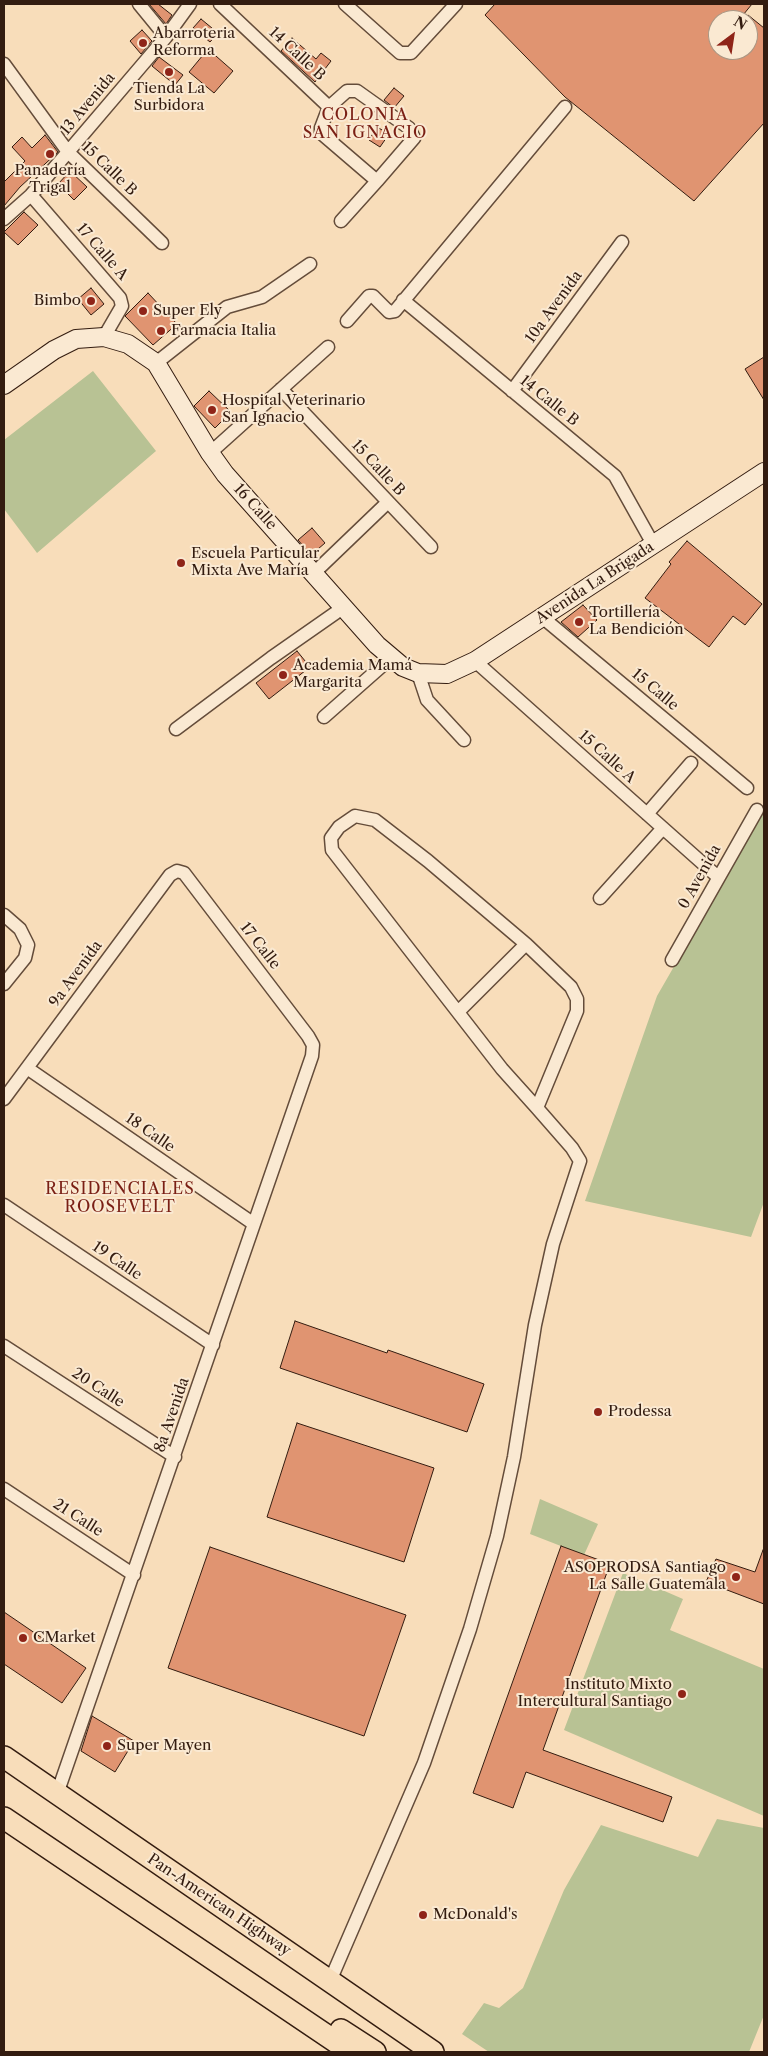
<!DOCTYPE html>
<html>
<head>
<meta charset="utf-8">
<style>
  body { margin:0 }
  #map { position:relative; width:768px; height:2056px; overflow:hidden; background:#f8ddba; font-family:"Libre Caslon Text",serif }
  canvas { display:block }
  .frame { position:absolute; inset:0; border:5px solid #331c10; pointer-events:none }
  .north { position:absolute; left:708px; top:10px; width:50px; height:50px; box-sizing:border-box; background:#fae9d2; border:1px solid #aa9784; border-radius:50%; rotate:31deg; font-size:14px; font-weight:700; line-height:20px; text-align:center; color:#331c10 }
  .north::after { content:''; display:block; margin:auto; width:18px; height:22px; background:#8f2418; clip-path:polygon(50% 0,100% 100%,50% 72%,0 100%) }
</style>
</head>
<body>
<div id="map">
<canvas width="768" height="2056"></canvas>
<div class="frame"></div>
<div class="north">N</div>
</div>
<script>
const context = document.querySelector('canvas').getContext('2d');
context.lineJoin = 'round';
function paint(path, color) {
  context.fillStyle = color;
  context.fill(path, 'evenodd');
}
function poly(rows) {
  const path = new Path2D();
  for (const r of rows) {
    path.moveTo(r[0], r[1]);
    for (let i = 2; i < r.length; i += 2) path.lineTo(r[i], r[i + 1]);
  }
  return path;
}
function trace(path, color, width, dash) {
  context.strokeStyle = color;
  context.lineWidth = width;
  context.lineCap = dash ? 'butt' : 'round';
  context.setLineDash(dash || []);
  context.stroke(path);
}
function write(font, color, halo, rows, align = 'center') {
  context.font = font + ' "Libre Caslon Text",serif';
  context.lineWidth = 4;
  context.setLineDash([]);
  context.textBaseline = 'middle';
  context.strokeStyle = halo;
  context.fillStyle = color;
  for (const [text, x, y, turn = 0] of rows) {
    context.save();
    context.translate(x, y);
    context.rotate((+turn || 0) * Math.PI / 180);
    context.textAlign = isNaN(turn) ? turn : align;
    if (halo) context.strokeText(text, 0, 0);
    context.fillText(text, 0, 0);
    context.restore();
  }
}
paint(poly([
  [93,371,156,451,37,553,4,509,4,440],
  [764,810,764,1202,751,1237,585,1201,657,996],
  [540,1499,598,1524,584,1555,530,1534],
  [623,1573,683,1599,670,1630,764,1669,764,1816,564,1730],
  [717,1819,764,1828,764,2015,749,2052,489,2052,462,2034,484,2003,499,2008,523,1988,564,1890,601,1825,698,1857]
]), '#b8c294');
const building = poly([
  [149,4,158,4,172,15,166,24,149,4],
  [495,4,752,4,739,20,718,20,718,50,748,50,748,15,764,28,764,123,694,201,565,97,485,15,495,4],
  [201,19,218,33,210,42,193,28,201,19],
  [142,30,152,41,141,54,130,41,142,30],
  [292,38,316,59,321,53,331,61,315,82,281,51,292,38],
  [208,49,233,71,214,93,189,72,208,49],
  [159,57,183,75,175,85,152,66,159,57],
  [394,88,404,96,394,108,384,100,394,88],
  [377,127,389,134,380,147,369,140,377,127],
  [45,135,58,152,20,187,4,206,4,182,25,161,12,147,22,137,32,148,45,135],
  [70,171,87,187,74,200,58,184,70,171],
  [24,212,38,225,18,245,4,232,24,212],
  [91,288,104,304,91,315,78,299,91,288],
  [148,293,177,324,153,345,125,316,148,293],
  [764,357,764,400,745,369,764,357],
  [209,391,231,412,215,428,194,406,209,391],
  [312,528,325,543,311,555,298,540,312,528],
  [687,541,762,604,745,625,733,616,709,647,645,598,671,564,669,562,687,541],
  [583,605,597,620,578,637,561,622,583,605],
  [297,651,310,667,269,699,256,683,297,651],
  [295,1321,387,1353,388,1350,484,1384,467,1432,280,1368,295,1321],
  [297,1423,434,1468,404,1562,267,1517,297,1423],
  [561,1546,610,1564,543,1750,672,1797,663,1822,526,1772,513,1808,473,1793,561,1546],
  [210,1547,406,1615,364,1736,168,1668,210,1547],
  [763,1550,764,1550,764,1604,706,1582,716,1559,755,1572,763,1550],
  [4,1612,86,1668,62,1703,4,1664,4,1612],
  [92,1716,134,1741,115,1772,81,1751,92,1716]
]);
paint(building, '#e09471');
trace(building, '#331c10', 1);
const minor = poly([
  [139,4,166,37],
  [220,4,329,107],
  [345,4,400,53,411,53,456,4],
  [4,64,68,152,162,243],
  [31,195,120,298,122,306,104,337],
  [4,219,31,195,68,152,166,37,190,4],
  [341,221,377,181,414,138,409,128,357,91,347,91,329,107,321,128,321,133,377,181],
  [403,300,615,476,653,544],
  [347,321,369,296,373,296,389,312,395,311,565,107],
  [156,363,227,307,262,297,310,264],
  [281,389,431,547],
  [512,391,622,242],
  [210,453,328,347],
  [314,573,388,502],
  [542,617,747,788],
  [475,661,718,877],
  [418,673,427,700,464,740],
  [324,717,392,657],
  [176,729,271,658,344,607],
  [647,814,691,763],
  [600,898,663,828],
  [4,915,20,929,28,945,25,958,4,984],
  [672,960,757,810],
  [458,1012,526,944],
  [27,1068,254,1224],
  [4,1099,170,875,177,871,184,873,308,1036,313,1045,312,1056,57,1794],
  [4,1205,213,1345],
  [4,1346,175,1457],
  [4,1489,134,1575],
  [330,1981,424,1763,470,1629,497,1536,514,1457,535,1325,553,1244,580,1161,572,1148,537,1108,502,1069,332,850,331,838,339,827,355,816,375,820,428,861,526,944,571,987,577,999,577,1011,537,1108]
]);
const secondary = poly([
  [4,385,54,350,76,339,104,337,128,344,156,363,210,453,225,474,377,645,403,667,418,673,447,674,475,661,764,472]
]);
const trunk = poly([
  [4,1757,433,2052],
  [4,1818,351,2052],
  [341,2030,375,2052]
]);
trace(minor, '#644c3a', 15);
trace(secondary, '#331c10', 20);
trace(trunk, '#331c10', 24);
trace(minor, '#fae9d2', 12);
trace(secondary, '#fae9d2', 18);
trace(trunk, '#f8ddba', 21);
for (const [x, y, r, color] of [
  [143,43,5,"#8f2418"],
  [169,72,5,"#8f2418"],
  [50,154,5,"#8f2418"],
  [91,301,5,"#8f2418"],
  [143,311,5,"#8f2418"],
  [161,331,5,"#8f2418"],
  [212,410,5,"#8f2418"],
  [181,563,5,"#8f2418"],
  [579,622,5,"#8f2418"],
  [283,675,5,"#8f2418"],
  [598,1412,5,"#8f2418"],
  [736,1577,5,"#8f2418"],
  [23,1638,5,"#8f2418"],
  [682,1694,5,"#8f2418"],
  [107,1746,5,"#8f2418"],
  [423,1915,5,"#8f2418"]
]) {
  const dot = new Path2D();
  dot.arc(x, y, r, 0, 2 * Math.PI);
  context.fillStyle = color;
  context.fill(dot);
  trace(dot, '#fae9d2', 2);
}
write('15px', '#331c10', '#fae9d2', [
  ["Abarroteria",153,34],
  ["Reforma",153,51],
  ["Tienda La",169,89,"center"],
  ["Surbidora",169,106,"center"],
  ["Panadería",50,171,"center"],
  ["Trigal",50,188,"center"],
  ["Bimbo",81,301,"right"],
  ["Super Ely",153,311],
  ["Farmacia Italia",171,331],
  ["Hospital Veterinario",222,401],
  ["San Ignacio",222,418],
  ["Escuela Particular",191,554],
  ["Mixta Ave María",191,571],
  ["Tortillería",589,613],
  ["La Bendición",589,630],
  ["Academia Mamá",293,666],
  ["Margarita",293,683],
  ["Prodessa",608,1412],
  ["ASOPRODSA Santiago",726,1568,"right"],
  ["La Salle Guatemala",726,1585,"right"],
  ["CMarket",33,1638],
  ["Instituto Mixto",672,1685,"right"],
  ["Intercultural Santiago",672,1702,"right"],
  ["Super Mayen",117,1746],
  ["McDonald's",433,1915]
], 'left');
write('15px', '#331c10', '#fae9d2', [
  ["14 Calle B",297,54,43],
  ["13 Avenida",88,104,-50],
  ["15 Calle B",109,169,44],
  ["17 Calle A",102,252,49],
  ["10a Avenida",554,307,-54],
  ["14 Calle B",549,401,39],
  ["15 Calle B",378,468,47],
  ["16 Calle",255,507,48],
  ["Avenida La Brigada",595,583,-33],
  ["15 Calle",655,690,40],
  ["15 Calle A",607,757,42],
  ["0 Avenida",700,877,-61],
  ["17 Calle",260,946,52],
  ["9a Avenida",76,974,-54],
  ["18 Calle",150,1133,35],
  ["19 Calle",117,1261,34],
  ["20 Calle",98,1388,33],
  ["8a Avenida",172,1415,-71],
  ["21 Calle",78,1518,33],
  ["Pan-American Highway",219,1905,34]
]);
context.letterSpacing = '1px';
write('16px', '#7a1f14', '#fae9d2', [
  ["COLONIA",365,115],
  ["SAN IGNACIO",365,133],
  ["RESIDENCIALES",120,1189],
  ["ROOSEVELT",120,1207]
]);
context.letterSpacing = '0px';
</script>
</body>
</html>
